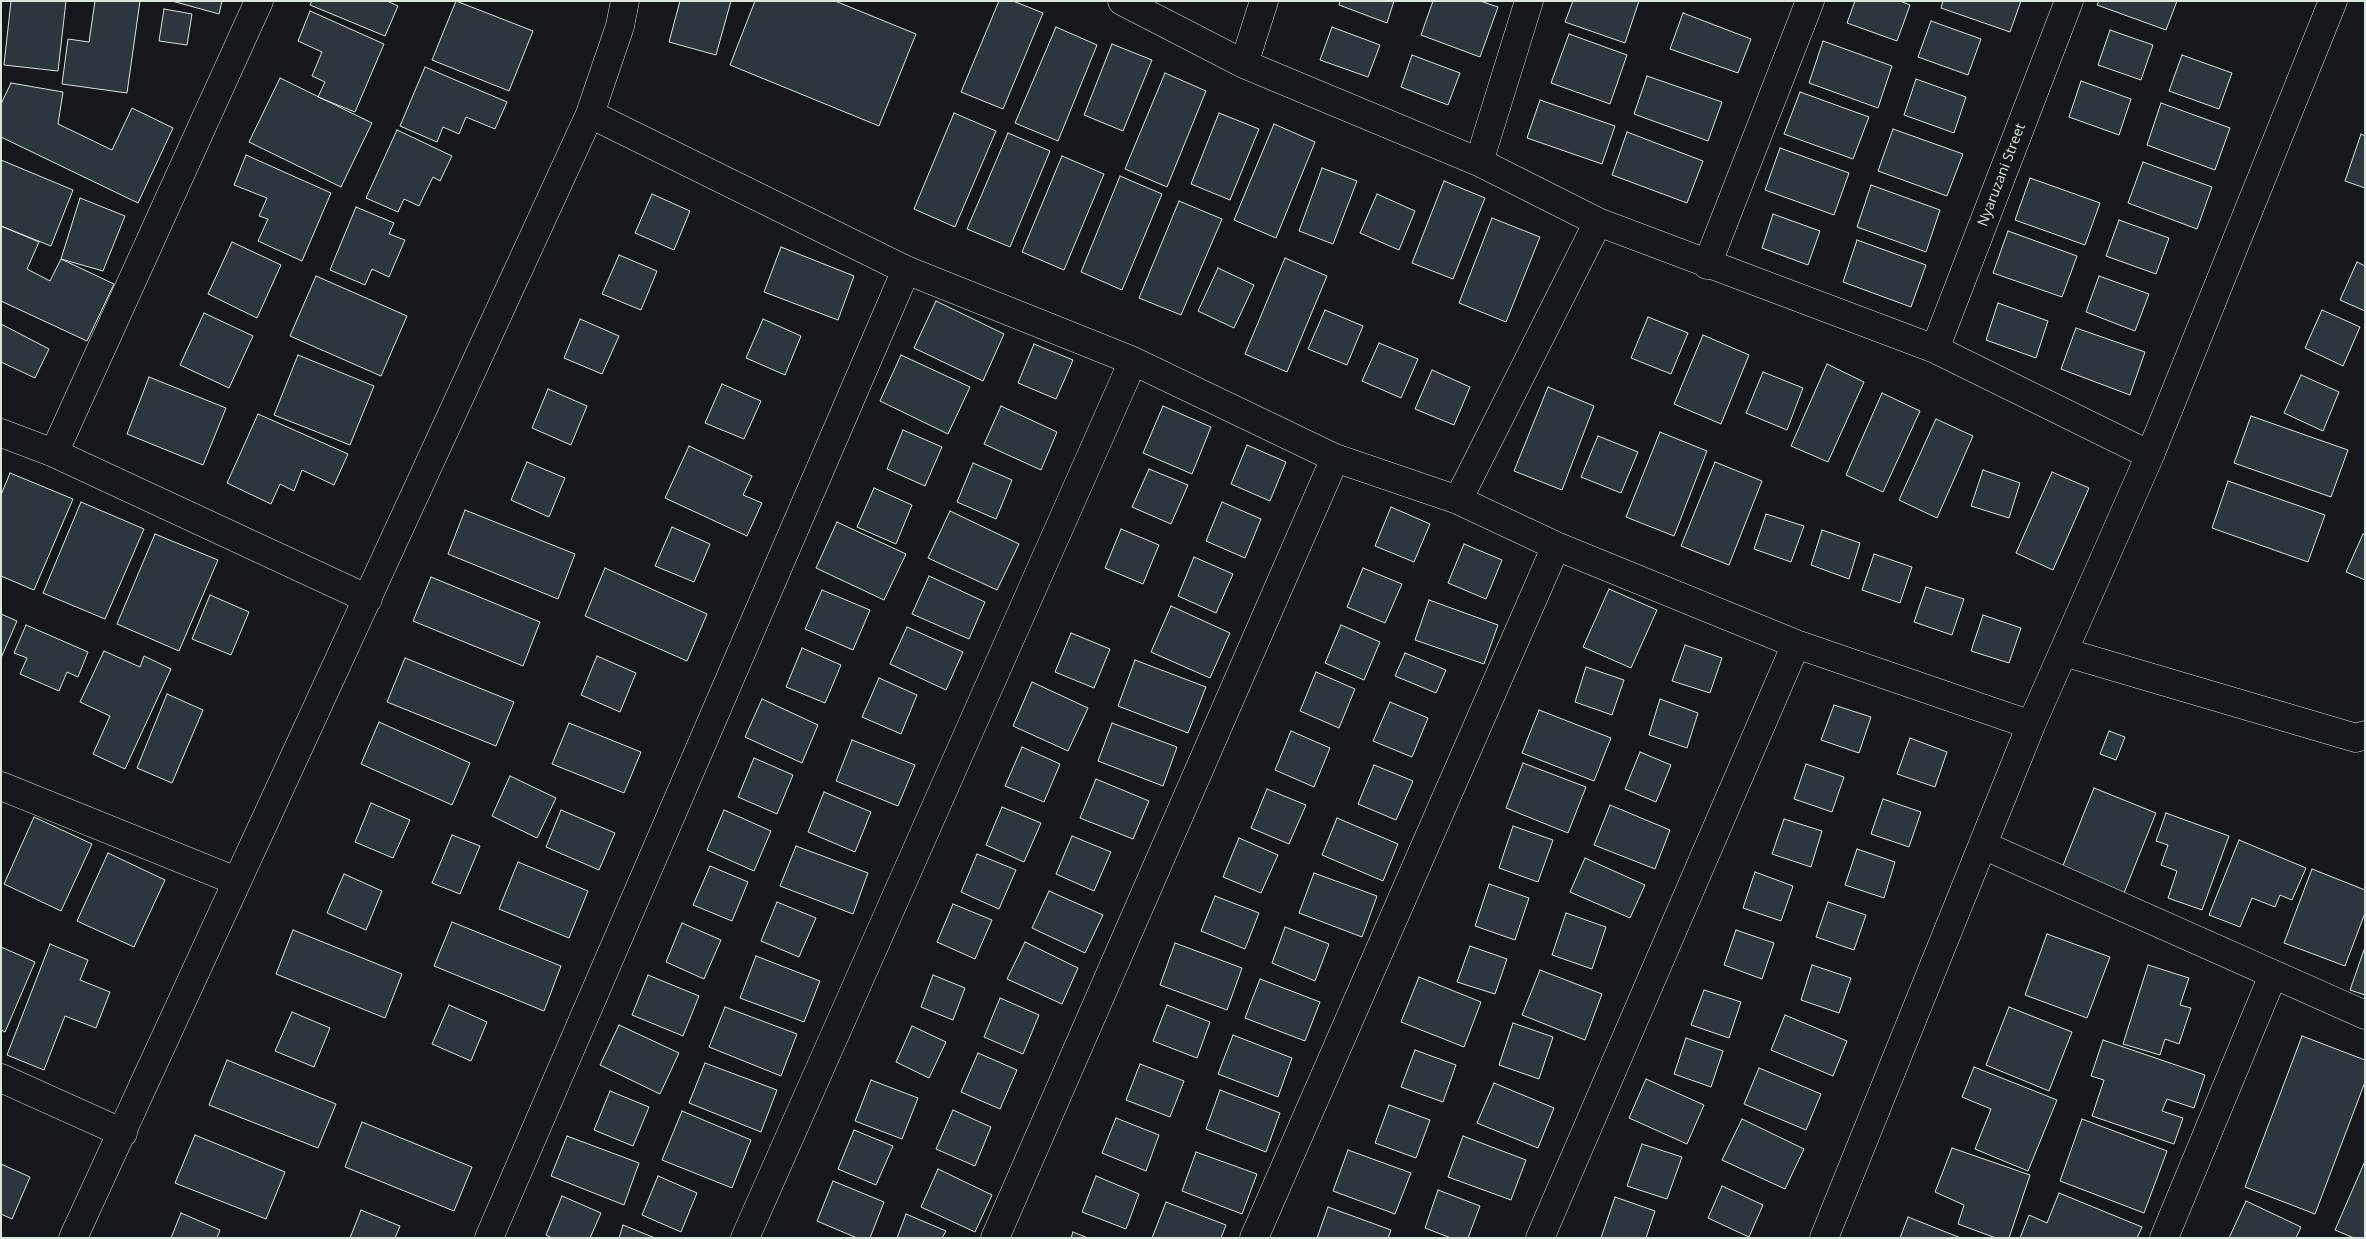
<!DOCTYPE html>
<html>
<head>
<meta charset="utf-8">
<style>
  body { margin:0 }
  #map { position:relative; width:2366px; height:1239px; overflow:hidden; background:#14181c; font-family:"Open Sans",sans-serif }
  canvas { display:block }
  .frame { position:absolute; inset:0; border:2px solid #d8e6dc; pointer-events:none }
</style>
</head>
<body>
<div id="map">
<canvas width="2366" height="1239"></canvas>
<div class="frame"></div>
</div>
<script>
const context = document.querySelector('canvas').getContext('2d');
context.lineJoin = 'round';
function paint(path, color) {
  context.fillStyle = color;
  context.fill(path, 'evenodd');
}
function poly(rows) {
  const path = new Path2D();
  for (const r of rows) {
    path.moveTo(r[0], r[1]);
    for (let i = 2; i < r.length; i += 2) path.lineTo(r[i], r[i + 1]);
  }
  return path;
}
function trace(path, color, width, dash) {
  context.strokeStyle = color;
  context.lineWidth = width;
  context.lineCap = dash ? 'butt' : 'round';
  context.setLineDash(dash || []);
  context.stroke(path);
}
function write(font, color, halo, rows, align = 'center') {
  context.font = font + ' "Open Sans",sans-serif';
  context.lineWidth = 4;
  context.setLineDash([]);
  context.textBaseline = 'middle';
  context.strokeStyle = halo;
  context.fillStyle = color;
  for (const [text, x, y, turn = 0] of rows) {
    context.save();
    context.translate(x, y);
    context.rotate((+turn || 0) * Math.PI / 180);
    context.textAlign = isNaN(turn) ? turn : align;
    if (halo) context.strokeText(text, 0, 0);
    context.fillText(text, 0, 0);
    context.restore();
  }
}
const building = poly([
  [11,1,66,1,58,71,4,65,11,1],
  [95,1,140,1,127,93,62,84,68,39,89,42,95,1],
  [172,1,222,1,219,14,172,1],
  [312,1,387,1,398,6,385,36,310,5,312,1],
  [456,1,533,31,509,91,432,60,456,1],
  [680,1,731,1,716,55,669,42,680,1],
  [755,1,835,1,916,34,879,126,730,65,755,1],
  [999,1,1013,1,1043,13,1003,109,961,92,999,1],
  [1340,1,1394,1,1387,23,1339,5,1340,1],
  [1433,1,1480,1,1498,7,1480,57,1421,35,1433,1],
  [1573,1,1639,1,1625,43,1565,22,1573,1],
  [1855,1,1900,1,1910,5,1897,41,1847,23,1855,1],
  [1943,1,2021,1,2010,32,1941,8,1943,1],
  [2099,1,2177,1,2166,30,2097,5,2099,1],
  [164,9,192,14,187,45,159,41,164,9],
  [310,11,384,44,355,112,318,97,325,82,312,76,322,52,298,41,310,11],
  [1683,13,1751,39,1738,73,1670,49,1683,13],
  [1931,21,1981,39,1968,75,1918,57,1931,21],
  [1056,27,1097,45,1058,141,1015,123,1056,27],
  [1332,27,1380,45,1368,77,1320,60,1332,27],
  [2110,30,2153,45,2141,80,2098,65,2110,30],
  [1569,34,1627,55,1610,104,1551,83,1569,34],
  [1823,41,1892,66,1878,108,1809,83,1823,41],
  [1112,44,1152,60,1123,131,1084,115,1112,44],
  [1412,55,1460,73,1448,105,1401,87,1412,55],
  [2182,55,2232,73,2219,109,2169,91,2182,55],
  [425,67,507,102,495,129,466,117,459,134,443,127,437,142,400,126,425,67],
  [1165,73,1206,91,1167,187,1125,169,1165,73],
  [1647,76,1722,102,1708,141,1634,114,1647,76],
  [280,78,372,123,341,187,249,142,280,78],
  [1916,79,1966,97,1954,133,1904,115,1916,79],
  [2081,81,2131,99,2119,135,2069,117,2081,81],
  [11,83,63,92,58,124,112,150,132,108,173,128,138,203,1,137,1,104,11,83],
  [1800,92,1869,117,1853,159,1784,134,1800,92],
  [1540,100,1615,126,1602,164,1527,138,1540,100],
  [2161,103,2230,128,2215,170,2147,145,2161,103],
  [954,113,996,131,955,227,914,209,954,113],
  [1219,113,1259,129,1230,200,1191,184,1219,113],
  [1274,124,1315,142,1276,238,1234,220,1274,124],
  [1893,129,1963,154,1947,196,1878,171,1893,129],
  [397,130,452,156,440,181,433,177,419,206,404,199,398,212,366,198,397,130],
  [1627,132,1703,161,1687,203,1612,175,1627,132],
  [1008,133,1050,151,1010,247,967,229,1008,133],
  [2361,134,2365,136,2365,188,2345,181,2361,134],
  [1780,148,1849,173,1834,215,1765,190,1780,148],
  [246,155,331,193,302,261,258,241,268,219,259,216,267,198,234,185,246,155],
  [1062,156,1104,174,1064,270,1022,252,1062,156],
  [1,160,73,190,51,246,1,226,1,160],
  [2143,162,2212,187,2197,229,2128,203,2143,162],
  [1322,168,1357,181,1333,244,1299,231,1322,168],
  [1120,176,1162,194,1122,290,1081,272,1120,176],
  [2030,178,2100,203,2085,245,2015,220,2030,178],
  [1444,181,1485,198,1453,279,1412,263,1444,181],
  [1871,185,1940,210,1926,252,1857,227,1871,185],
  [652,194,690,211,674,250,635,233,652,194],
  [1377,194,1415,211,1399,250,1360,233,1377,194],
  [80,198,125,216,103,271,61,259,80,198],
  [1179,201,1222,219,1181,315,1139,298,1179,201],
  [356,207,394,223,389,234,405,240,389,277,372,269,365,285,330,270,356,207],
  [1773,214,1820,231,1808,265,1762,248,1773,214],
  [1492,218,1540,237,1506,322,1459,303,1492,218],
  [2119,220,2169,238,2156,274,2106,256,2119,220],
  [1,226,39,242,27,269,50,281,61,259,114,284,87,341,1,301,1,226],
  [2008,231,2077,256,2062,297,1993,273,2008,231],
  [1857,240,1926,265,1911,307,1843,282,1857,240],
  [232,242,281,265,257,318,208,294,232,242],
  [781,247,854,276,838,320,764,292,781,247],
  [619,255,657,271,641,310,602,294,619,255],
  [1285,258,1327,276,1287,372,1245,354,1285,258],
  [2357,262,2365,266,2365,311,2340,300,2357,262],
  [1218,268,1254,285,1234,328,1198,311,1218,268],
  [316,276,407,316,381,376,290,336,316,276],
  [2099,276,2149,294,2135,331,2086,312,2099,276],
  [936,301,1004,334,983,381,914,348,936,301],
  [1998,303,2048,321,2036,358,1986,340,1998,303],
  [1325,310,1363,326,1347,365,1308,349,1325,310],
  [2322,310,2360,327,2343,366,2305,348,2322,310],
  [204,313,253,336,229,388,180,365,204,313],
  [1648,317,1688,333,1671,374,1631,358,1648,317],
  [580,319,619,336,602,374,564,358,580,319],
  [763,319,801,336,785,375,746,358,763,319],
  [1,324,49,349,35,378,1,362,1,324],
  [2076,328,2145,352,2130,395,2061,369,2076,328],
  [1703,335,1749,355,1721,424,1674,404,1703,335],
  [1379,343,1418,359,1401,398,1362,381,1379,343],
  [1034,344,1073,360,1056,399,1018,383,1034,344],
  [298,355,374,386,350,445,274,415,298,355],
  [901,355,970,387,948,434,880,401,901,355],
  [1827,364,1864,382,1828,462,1791,446,1827,364],
  [1432,370,1470,387,1454,425,1415,409,1432,370],
  [1763,372,1803,388,1787,430,1746,413,1763,372],
  [2301,375,2339,392,2323,431,2284,413,2301,375],
  [149,377,226,408,203,465,127,434,149,377],
  [722,384,761,401,744,439,705,423,722,384],
  [1548,387,1594,406,1562,490,1514,471,1548,387],
  [548,389,587,406,571,445,532,428,548,389],
  [1882,393,1920,411,1883,492,1846,475,1882,393],
  [1001,406,1057,432,1041,470,984,444,1001,406],
  [1163,406,1211,427,1192,474,1143,453,1163,406],
  [258,414,348,454,334,485,302,470,294,491,280,484,271,504,227,483,258,414],
  [2251,416,2348,450,2331,497,2234,463,2251,416],
  [1936,419,1973,436,1937,518,1899,500,1936,419],
  [903,430,942,447,925,486,887,469,903,430],
  [1660,432,1707,451,1674,536,1626,517,1660,432],
  [1598,436,1638,452,1621,493,1581,477,1598,436],
  [1247,445,1286,462,1270,501,1231,484,1247,445],
  [689,446,752,476,743,495,762,503,747,536,665,498,689,446],
  [527,462,565,478,549,517,511,500,527,462],
  [1715,462,1762,481,1729,565,1681,546,1715,462],
  [973,463,1012,480,996,519,957,502,973,463],
  [1149,469,1188,485,1171,524,1132,507,1149,469],
  [1983,470,2020,483,2009,518,1971,506,1983,470],
  [2052,472,2089,488,2053,570,2016,553,2052,472],
  [10,473,73,499,34,590,1,576,1,495,10,473],
  [2228,481,2325,515,2308,562,2212,528,2228,481],
  [874,488,912,505,896,544,857,527,874,488],
  [81,502,144,529,105,619,43,593,81,502],
  [1222,502,1261,519,1245,558,1206,541,1222,502],
  [1391,507,1430,524,1414,562,1375,546,1391,507],
  [465,510,575,554,558,599,448,554,465,510],
  [950,511,1019,544,997,590,928,558,950,511],
  [1766,514,1804,526,1791,562,1754,549,1766,514],
  [837,522,906,554,884,600,816,568,837,522],
  [672,527,710,544,694,582,655,566,672,527],
  [1121,529,1159,545,1143,584,1105,568,1121,529],
  [1822,530,1860,543,1849,579,1811,565,1822,530],
  [155,534,218,560,179,651,117,624,155,534],
  [2363,534,2365,535,2365,580,2346,572,2363,534],
  [1464,544,1502,560,1486,599,1448,583,1464,544],
  [1874,554,1912,567,1900,603,1862,590,1874,554],
  [1194,557,1233,574,1216,613,1178,596,1194,557],
  [605,568,707,614,687,661,585,616,605,568],
  [1363,568,1402,584,1385,623,1347,607,1363,568],
  [929,576,985,602,969,639,912,614,929,576],
  [431,577,540,622,523,666,413,621,431,577],
  [1926,587,1964,599,1952,635,1914,622,1926,587],
  [1609,589,1657,610,1631,668,1583,647,1609,589],
  [822,590,870,610,853,650,805,629,822,590],
  [210,595,249,612,231,655,192,639,210,595],
  [1429,600,1498,625,1484,664,1415,640,1429,600],
  [1171,606,1230,633,1210,678,1151,652,1171,606],
  [1,614,17,621,1,658,1,614],
  [1983,615,2021,628,2009,663,1971,651,1983,615],
  [26,625,88,652,78,677,67,672,59,691,20,674,27,658,14,653,26,625],
  [1341,625,1380,642,1364,680,1325,663,1341,625],
  [907,627,963,652,946,690,890,664,907,627],
  [1071,633,1110,649,1094,688,1055,672,1071,633],
  [1685,645,1722,658,1710,693,1672,681,1685,645],
  [802,648,841,665,825,703,786,687,802,648],
  [104,651,140,667,144,656,171,669,125,769,93,754,110,716,80,702,104,651],
  [1405,653,1446,670,1436,693,1395,676,1405,653],
  [597,656,636,673,620,712,581,695,597,656],
  [405,658,514,702,496,746,387,702,405,658],
  [1135,660,1206,687,1188,733,1118,706,1135,660],
  [1586,667,1624,680,1612,715,1575,702,1586,667],
  [1316,672,1355,689,1339,728,1300,711,1316,672],
  [879,678,917,695,901,734,862,717,879,678],
  [1032,682,1088,708,1068,751,1013,726,1032,682],
  [167,694,203,710,172,783,137,768,167,694],
  [762,699,818,725,802,763,745,737,762,699],
  [1660,699,1698,713,1687,748,1649,735,1660,699],
  [1390,702,1428,718,1412,757,1373,741,1390,702],
  [1834,705,1871,717,1859,753,1821,740,1834,705],
  [1539,710,1611,738,1594,781,1522,753,1539,710],
  [379,722,470,763,452,805,361,764,379,722],
  [569,723,641,752,624,793,552,764,569,723],
  [1112,723,1177,747,1163,786,1098,761,1112,723],
  [1291,731,1330,748,1314,787,1275,770,1291,731],
  [2109,731,2125,737,2116,760,2100,754,2109,731],
  [1910,738,1947,752,1935,787,1897,774,1910,738],
  [852,740,915,765,898,806,836,781,852,740],
  [1022,747,1060,764,1044,802,1005,786,1022,747],
  [1640,752,1671,765,1656,802,1625,789,1640,752],
  [754,758,793,775,777,814,738,797,754,758],
  [1523,763,1586,787,1568,833,1506,808,1523,763],
  [1806,764,1844,777,1832,812,1794,799,1806,764],
  [1374,765,1413,781,1396,820,1358,804,1374,765],
  [510,776,556,798,537,838,492,816,510,776],
  [1096,779,1149,801,1133,839,1080,818,1096,779],
  [2094,788,2156,813,2124,893,2062,868,2094,788],
  [1267,789,1306,805,1289,844,1251,828,1267,789],
  [824,792,871,812,855,852,808,832,824,792],
  [1883,799,1921,812,1909,847,1871,834,1883,799],
  [371,803,410,820,393,858,355,842,371,803],
  [1610,805,1670,830,1655,869,1594,845,1610,805],
  [1002,807,1041,823,1024,862,986,845,1002,807],
  [561,810,615,833,599,870,546,847,561,810],
  [724,810,771,831,754,871,707,850,724,810],
  [2166,813,2229,836,2202,910,2168,898,2177,871,2161,865,2168,845,2156,841,2166,813],
  [34,817,92,844,61,911,4,884,34,817],
  [1337,818,1398,844,1383,881,1322,855,1337,818],
  [1784,819,1822,831,1811,867,1772,854,1784,819],
  [1513,826,1553,840,1538,882,1499,868,1513,826],
  [452,835,480,846,460,894,432,883,452,835],
  [1072,836,1111,852,1094,891,1056,874,1072,836],
  [1239,838,1278,855,1261,893,1223,877,1239,838],
  [2239,840,2306,868,2292,900,2280,895,2275,907,2252,898,2240,927,2209,915,2239,840],
  [796,846,868,873,853,914,780,886,796,846],
  [1857,849,1895,862,1884,898,1845,885,1857,849],
  [108,853,165,880,134,947,77,921,108,853],
  [977,854,1016,870,999,909,961,892,977,854],
  [1585,858,1645,885,1630,918,1570,892,1585,858],
  [518,862,588,891,569,938,499,909,518,862],
  [710,866,748,882,732,921,693,905,710,866],
  [2312,869,2365,890,2365,913,2345,966,2284,943,2312,869],
  [1755,872,1793,886,1781,921,1743,908,1755,872],
  [1314,873,1377,896,1362,937,1299,913,1314,873],
  [344,874,382,891,366,930,327,913,344,874],
  [1489,884,1529,898,1515,940,1475,926,1489,884],
  [1049,891,1103,915,1085,953,1032,928,1049,891],
  [1215,896,1259,913,1245,949,1201,931,1215,896],
  [777,902,816,918,799,957,761,941,777,902],
  [1828,902,1866,915,1854,950,1816,937,1828,902],
  [953,904,992,920,975,959,937,942,953,904],
  [1566,913,1606,927,1592,969,1552,955,1566,913],
  [452,922,561,966,544,1011,434,966,452,922],
  [682,923,721,940,704,979,666,962,682,923],
  [1285,927,1329,944,1315,981,1272,963,1285,927],
  [293,930,402,974,385,1018,276,974,293,930],
  [1736,930,1774,943,1762,979,1724,965,1736,930],
  [2047,934,2110,957,2087,1018,2025,995,2047,934],
  [1025,942,1078,968,1062,1004,1007,979,1025,942],
  [1175,943,1242,968,1227,1010,1160,985,1175,943],
  [50,944,88,960,80,980,110,992,96,1028,65,1016,44,1070,7,1055,50,944],
  [1470,946,1507,959,1495,994,1457,982,1470,946],
  [1,947,35,962,5,1032,1,1030,1,947],
  [2365,947,2365,995,2350,990,2365,947],
  [756,956,820,981,804,1022,740,998,756,956],
  [1812,965,1851,978,1839,1013,1801,1000,1812,965],
  [2148,965,2189,978,2180,1005,2191,1008,2179,1044,2165,1039,2160,1055,2123,1044,2148,965],
  [1540,970,1602,994,1585,1040,1522,1015,1540,970],
  [648,975,699,996,683,1036,632,1015,648,975],
  [933,975,965,988,953,1020,921,1007,933,975],
  [1419,977,1481,1002,1464,1047,1401,1022,1419,977],
  [1260,979,1320,1002,1305,1041,1245,1018,1260,979],
  [1704,990,1741,1002,1729,1038,1691,1025,1704,990],
  [1000,998,1039,1015,1023,1054,984,1037,1000,998],
  [449,1005,487,1022,471,1061,432,1044,449,1005],
  [1167,1005,1210,1022,1197,1058,1153,1041,1167,1005],
  [725,1007,797,1034,781,1076,709,1047,725,1007],
  [2009,1007,2072,1032,2049,1091,1986,1065,2009,1007],
  [292,1012,330,1028,314,1067,275,1051,292,1012],
  [1785,1015,1847,1041,1833,1076,1771,1050,1785,1015],
  [1513,1023,1553,1037,1539,1079,1499,1065,1513,1023],
  [619,1025,679,1053,660,1094,600,1065,619,1025],
  [912,1026,946,1042,929,1078,896,1062,912,1026],
  [1233,1035,1292,1058,1278,1097,1218,1074,1233,1035],
  [2302,1036,2365,1060,2365,1082,2315,1214,2245,1187,2302,1036],
  [1686,1038,1723,1051,1711,1087,1674,1074,1686,1038],
  [2103,1040,2205,1075,2194,1108,2167,1099,2162,1111,2183,1118,2174,1144,2092,1116,2104,1080,2091,1076,2103,1040],
  [1415,1050,1456,1065,1443,1102,1401,1087,1415,1050],
  [978,1053,1017,1070,1000,1109,961,1092,978,1053],
  [227,1060,336,1104,318,1148,209,1105,227,1060],
  [705,1063,777,1090,761,1132,689,1103,705,1063],
  [1140,1064,1184,1081,1170,1117,1126,1100,1140,1064],
  [1974,1067,2057,1100,2028,1171,1975,1149,1991,1109,1962,1097,1974,1067],
  [1759,1068,1821,1094,1806,1130,1744,1104,1759,1068],
  [1646,1079,1704,1105,1687,1144,1629,1118,1646,1079],
  [871,1080,918,1098,902,1139,855,1121,871,1080],
  [1494,1083,1554,1108,1538,1148,1477,1123,1494,1083],
  [1220,1090,1280,1113,1266,1152,1206,1129,1220,1090],
  [610,1091,649,1107,633,1146,594,1130,610,1091],
  [1389,1105,1430,1120,1416,1158,1375,1143,1389,1105],
  [953,1110,991,1127,975,1166,936,1149,953,1110],
  [682,1111,751,1140,732,1188,662,1160,682,1111],
  [1116,1118,1159,1135,1146,1171,1102,1153,1116,1118],
  [1742,1119,1804,1149,1785,1189,1722,1160,1742,1119],
  [2082,1119,2167,1151,2144,1213,2060,1181,2082,1119],
  [362,1122,472,1167,454,1211,345,1167,362,1122],
  [854,1130,893,1146,876,1185,838,1169,854,1130],
  [195,1135,285,1172,266,1219,175,1183,195,1135],
  [567,1136,639,1163,624,1205,551,1176,567,1136],
  [1463,1136,1526,1160,1511,1200,1448,1177,1463,1136],
  [1642,1144,1682,1157,1667,1199,1627,1186,1642,1144],
  [1952,1148,2030,1175,2009,1238,1996,1238,1958,1224,1964,1205,1935,1192,1952,1148],
  [1348,1150,1411,1173,1395,1214,1333,1191,1348,1150],
  [1196,1152,1257,1174,1242,1214,1182,1191,1196,1152],
  [2365,1161,2365,1238,2354,1238,2335,1230,2365,1161],
  [1,1164,30,1177,12,1219,1,1214,1,1164],
  [938,1169,992,1195,975,1232,921,1207,938,1169],
  [658,1176,697,1193,681,1232,642,1215,658,1176],
  [1096,1176,1139,1194,1126,1229,1082,1212,1096,1176],
  [833,1181,884,1202,870,1238,857,1238,817,1221,833,1181],
  [1722,1186,1763,1205,1749,1237,1708,1218,1722,1186],
  [1438,1190,1480,1206,1468,1238,1451,1238,1425,1228,1438,1190],
  [2059,1193,2142,1227,2137,1238,2020,1238,2029,1215,2047,1223,2059,1193],
  [562,1196,601,1213,590,1238,552,1238,546,1235,562,1196],
  [1615,1197,1655,1211,1646,1238,1601,1238,1615,1197],
  [2246,1201,2301,1227,2296,1238,2229,1238,2246,1201],
  [1166,1202,1226,1225,1221,1238,1152,1238,1166,1202],
  [1328,1207,1391,1230,1388,1238,1317,1238,1328,1207],
  [361,1210,400,1226,395,1238,350,1238,361,1210],
  [181,1213,220,1230,217,1238,171,1238,181,1213],
  [906,1214,946,1231,942,1238,897,1238,906,1214],
  [1908,1217,1961,1238,1900,1238,1908,1217],
  [623,1225,655,1238,619,1238,623,1225],
  [1073,1232,1088,1238,1071,1238,1073,1232]
]);
paint(building, '#2c363c');
trace(building, '#d8e6dc', 1);
const street = poly([
  [1122,1,1244,64,1479,162,1598,222,1935,349,2150,455],
  [1244,64,1264,1],
  [590,114,906,270,1133,361,1335,458,1458,500,1556,546,1796,644,2031,725],
  [1479,162,1529,1],
  [1707,265,1810,1],
  [1935,349,2069,1],
  [1,433,54,453,368,599],
  [54,453,259,1],
  [1458,500,1598,222],
  [2064,652,2356,738,2365,735],
  [1,786,236,881],
  [1983,845,2365,1015],
  [1,1078,123,1133],
  [73,1238,590,114,620,26,625,1],
  [489,1238,906,270],
  [745,1238,1133,361],
  [995,1238,1335,458],
  [1254,1238,1556,546],
  [1540,1238,1796,644],
  [1824,1238,2031,725,2150,455,2333,1],
  [2164,1238,2273,975]
]);
trace(street, '#d8e6dc', 29);
trace(street, '#14181c', 28);
write('14px', '#d8e6dc', '#14181c', [
  ["Nyaruzani Street",2002,175,-69]
]);
</script>
</body>
</html>
